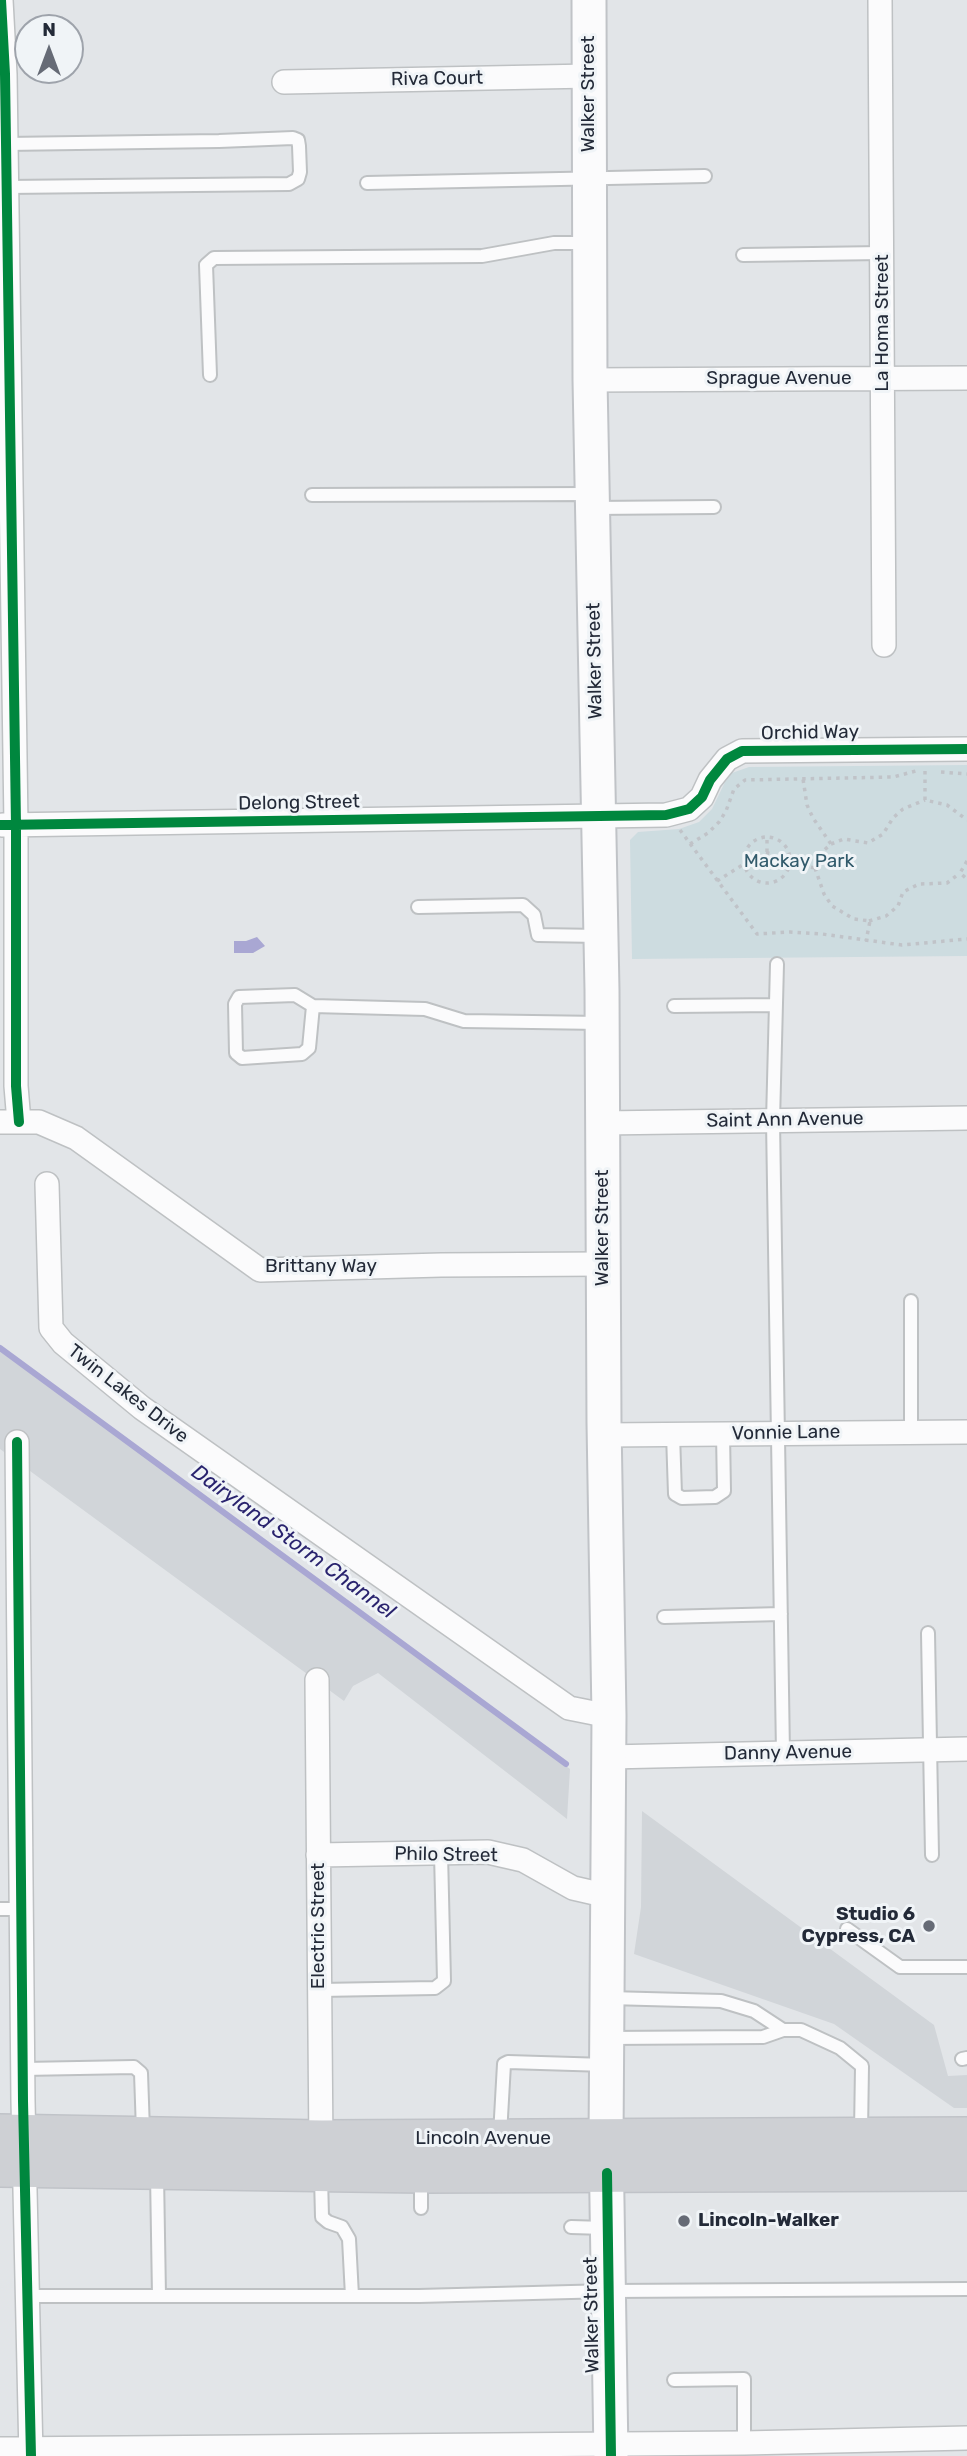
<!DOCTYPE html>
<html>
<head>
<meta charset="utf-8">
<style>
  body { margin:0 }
  #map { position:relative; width:967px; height:2456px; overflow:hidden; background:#e2e5e8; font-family:Rubik,sans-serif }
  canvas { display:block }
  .north { position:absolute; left:14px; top:14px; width:70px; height:70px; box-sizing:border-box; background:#f0f4f7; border:2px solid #9ea3ab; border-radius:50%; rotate:0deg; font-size:19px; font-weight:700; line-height:28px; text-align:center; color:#232a38 }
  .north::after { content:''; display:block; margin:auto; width:24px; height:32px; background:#666b76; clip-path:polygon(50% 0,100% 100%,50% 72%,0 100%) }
</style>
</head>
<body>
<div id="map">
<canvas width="967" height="2456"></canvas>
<div class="north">N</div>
</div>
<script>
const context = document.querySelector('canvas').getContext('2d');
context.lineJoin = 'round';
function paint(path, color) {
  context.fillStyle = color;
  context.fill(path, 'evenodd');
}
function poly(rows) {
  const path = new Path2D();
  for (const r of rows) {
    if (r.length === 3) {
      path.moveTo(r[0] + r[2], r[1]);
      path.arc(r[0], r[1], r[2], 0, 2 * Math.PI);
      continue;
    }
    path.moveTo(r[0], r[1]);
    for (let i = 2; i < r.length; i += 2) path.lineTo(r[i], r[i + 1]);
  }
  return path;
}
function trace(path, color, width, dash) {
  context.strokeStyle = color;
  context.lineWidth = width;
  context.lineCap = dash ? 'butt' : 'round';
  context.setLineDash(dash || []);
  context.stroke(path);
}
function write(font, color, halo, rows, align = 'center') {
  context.font = font + ' Rubik,sans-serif';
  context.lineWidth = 6;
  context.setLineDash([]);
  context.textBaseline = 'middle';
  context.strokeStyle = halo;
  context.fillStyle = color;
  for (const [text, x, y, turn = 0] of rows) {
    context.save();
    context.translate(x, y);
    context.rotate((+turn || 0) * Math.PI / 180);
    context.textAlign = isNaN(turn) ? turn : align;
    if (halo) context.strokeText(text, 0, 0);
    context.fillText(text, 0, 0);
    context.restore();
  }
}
paint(poly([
  [0,1351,570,1769,567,1819,378,1673,353,1686,344,1701,0,1449],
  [642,1811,934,2025,948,2076,967,2075,967,2108,954,2108,834,2024,634,1954,641,1907]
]), '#d1d5d9');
paint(poly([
  [967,765,967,956,632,959,630,840,638,832,679,829,699,822,712,809,725,782,732,773,749,767]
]), '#cddce0');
paint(poly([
  [257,937,265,946,253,953,234,953,234,941,246,941]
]), '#a9a7d3');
trace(poly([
  [0,1348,566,1764]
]), '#a9a7d3', 6);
const lane = poly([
  [6,144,219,141,293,138,298,140,299,146,300,172,298,179,289,184,7,187],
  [367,183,705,176],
  [743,255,882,253],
  [210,375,206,265,214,258,482,256,554,243,590,243],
  [312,495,592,494],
  [593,508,714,507],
  [418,907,523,905,534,915,538,935,600,936],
  [777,964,773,1121,783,1753],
  [313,1006,309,1048,302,1054,242,1058,236,1053,235,1004,239,997,295,995,313,1006,425,1009,464,1021,601,1023],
  [674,1006,776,1005],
  [911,1432,911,1301],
  [673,1434,675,1494,682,1498,715,1497,724,1491,723,1434],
  [664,1617,781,1614],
  [928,1633,932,1855],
  [0,1909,21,1909],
  [847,1929,900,1967,967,1967],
  [320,1990,435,1988,444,1981,441,1853],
  [609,1998,721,2001,754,2011,783,2030],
  [608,2038,763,2037,783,2030,801,2030,840,2048,862,2066,861,2132],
  [962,2059,967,2058],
  [23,2069,134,2067,141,2073,143,2131],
  [500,2135,504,2064,508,2062,606,2065],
  [157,2174,159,2296],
  [321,2177,322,2217,328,2222,342,2227,349,2239,352,2296],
  [421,2177,421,2208],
  [571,2227,605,2228],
  [27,2296,419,2296,609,2291,967,2289],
  [674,2380,744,2379,744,2443]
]);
const street = poly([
  [1,0,5,74,16,825,16,1086,19,1122],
  [880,0,884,645],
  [284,82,590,76],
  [590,380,967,378],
  [3,825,666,815,689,809,702,797,710,780,727,759,742,751,967,749],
  [0,1122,39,1122,76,1138,260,1270,441,1265,603,1264],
  [602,1123,967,1118],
  [47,1184,51,1328,63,1343,142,1408,569,1708,609,1716],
  [605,1435,967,1432],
  [17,1442,23,2101,31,2456],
  [317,1680,321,2149],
  [609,1757,967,1749],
  [318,1855,488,1852,523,1860,573,1888,608,1896],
  [0,2449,744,2443,967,2438]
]);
const secondary = poly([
  [589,0,590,380,602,990,604,1423,609,1716,606,2139,611,2456]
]);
const primary = poly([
  [0,2133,321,2139,967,2136],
  [0,2168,421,2174,967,2172]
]);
trace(lane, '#bec1c3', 16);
trace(street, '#bec1c3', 26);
trace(secondary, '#c0c3c7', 37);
trace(primary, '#c0c3c8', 40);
trace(poly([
  [925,771,925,800,947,805,967,820],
  [941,772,967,774],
  [680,830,757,934,790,932,822,934,902,945,967,939],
  [767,860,23],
  [690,844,708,833,719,822,726,811,734,789,745,780,893,777,916,771],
  [831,844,844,839,868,843,883,834,893,818,903,809,925,800],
  [767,852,767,837],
  [759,861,760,865,769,868,773,866,775,861],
  [967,861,960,873,967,879],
  [815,868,824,894,832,906,854,919,870,921,866,941],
  [717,881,744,864,759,861,764,852,773,854,775,861,815,868,821,853,831,844,813,818,807,805,803,779],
  [869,921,886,916,898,906,903,892,919,884,947,883,960,873]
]), '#c0c3c8', 3.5, [3.5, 5]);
trace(lane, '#fbfbfc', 12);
trace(street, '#fbfbfc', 23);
trace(secondary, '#fbfbfc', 33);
trace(primary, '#ced0d4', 37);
trace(poly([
  [1,0,5,74,16,825,16,1086,19,1122],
  [0,825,666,815,689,809,702,797,710,780,727,759,742,751,967,749],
  [17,1442,23,2101,31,2456],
  [607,2173,611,2456]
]), '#00873e', 10);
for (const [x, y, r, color] of [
  [929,1926,7,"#666b76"],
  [684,2221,7,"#666b76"]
]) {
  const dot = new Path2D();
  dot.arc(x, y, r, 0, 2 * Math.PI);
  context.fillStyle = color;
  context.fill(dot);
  trace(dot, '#f0f4f7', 2.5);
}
write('19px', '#232a38', '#f0f4f7', [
  ["Riva Court",437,79,-1],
  ["Walker Street",589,94,-90],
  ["La Homa Street",883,323,-90],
  ["Sprague Avenue",779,379],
  ["Walker Street",595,661,-91],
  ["Orchid Way",810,733,-1],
  ["Delong Street",299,803,-1],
  ["Saint Ann Avenue",785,1120,-1],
  ["Walker Street",603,1228,-90],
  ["Brittany Way",321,1267],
  ["Twin Lakes Drive",128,1394,38],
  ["Vonnie Lane",786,1433,-1],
  ["Danny Avenue",788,1753,-1],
  ["Philo Street",446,1855,1],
  ["Electric Street",319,1926,-90],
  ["Lincoln Avenue",483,2139],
  ["Walker Street",592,2315,-91]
]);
write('19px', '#315a6b', '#f0f4f7', [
  ["Mackay Park",799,862]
]);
write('bold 19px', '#232a38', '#f0f4f7', [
  ["Studio 6",915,1915],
  ["Cypress, CA",915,1937],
  ["Lincoln-Walker",698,2221,"left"]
], 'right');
write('italic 21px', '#29236e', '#f0f4f7', [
  ["Dairyland Storm Channel",293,1542,36]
]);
</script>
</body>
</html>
